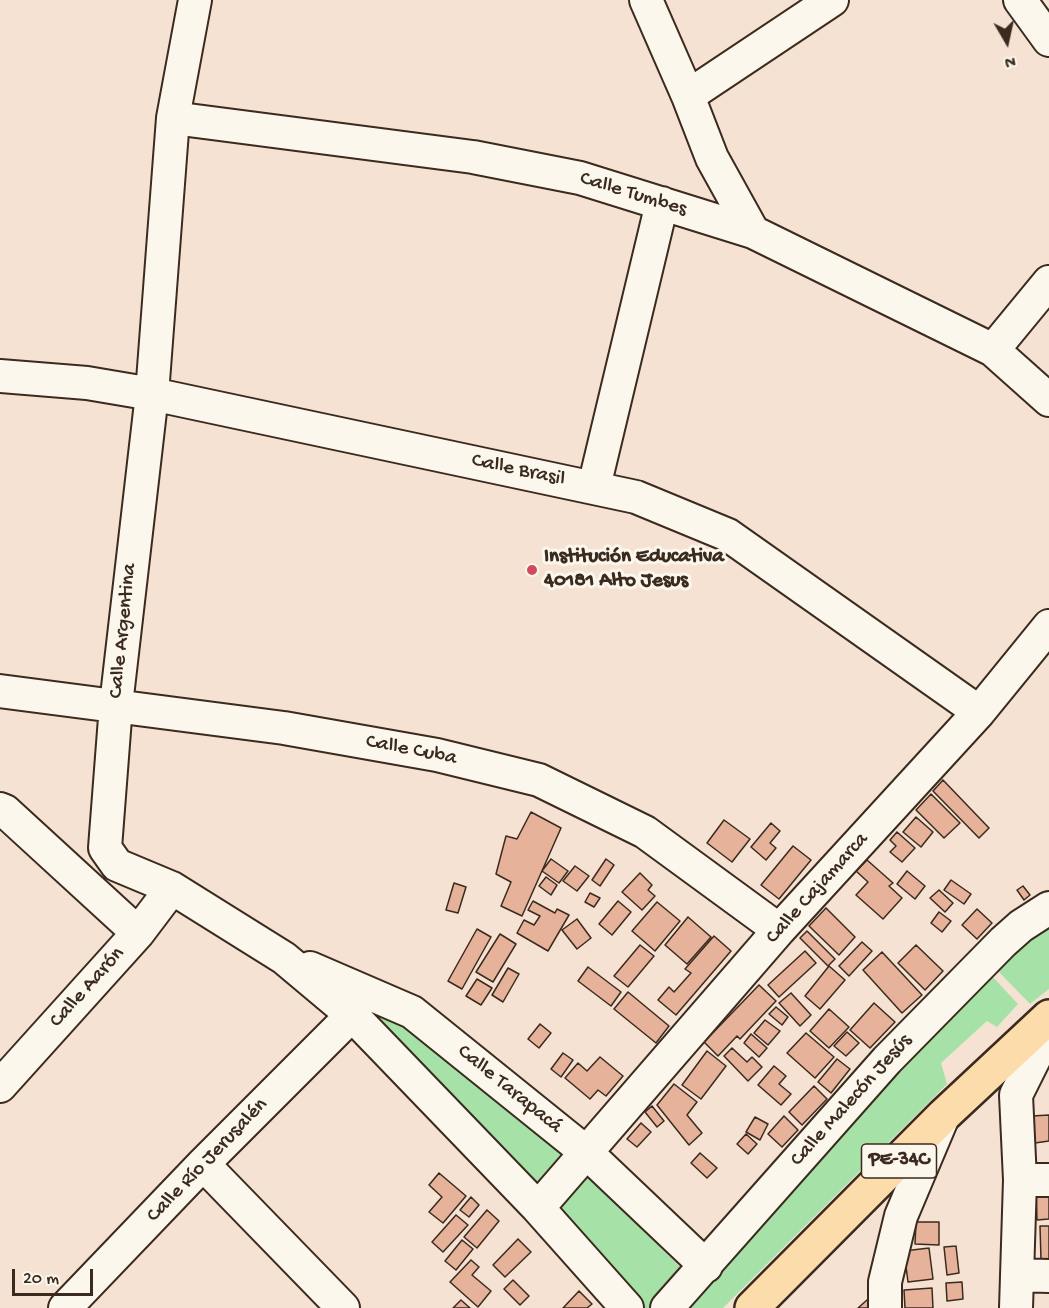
<!DOCTYPE html>
<html>
<head>
<meta charset="utf-8">
<style>
  body { margin:0 }
  #map { position:relative; width:1049px; height:1308px; overflow:hidden; background:#f5e2d3; font-family:"Gochi Hand",sans-serif }
  canvas { display:block }
  .north { position:absolute; left:977px; top:12px; width:60px; height:60px; -webkit-text-stroke:4px #fbf7ec; paint-order:stroke; rotate:171deg; font-size:16px; font-weight:700; line-height:24px; text-align:center; color:#3b2a1e }
  .north::after { content:''; display:block; margin:auto; width:21px; height:27px; background:#3b2a1e; clip-path:polygon(50% 0,100% 100%,50% 72%,0 100%) }
  .scale { position:absolute; left:12px; top:1269px; width:81px; height:27px; box-sizing:border-box; border:3px solid #3b2a1e; border-top:0; padding-left:8px; font-size:18px; line-height:21px; white-space:nowrap; color:#3b2a1e; -webkit-text-stroke:4px #fbf7ec; paint-order:stroke }
</style>
</head>
<body>
<div id="map">
<canvas width="1049" height="1308"></canvas>
<div class="north">N</div>
<div class="scale">20 m</div>
</div>
<script>
const context = document.querySelector('canvas').getContext('2d');
context.lineJoin = 'round';
function paint(path, color) {
  context.fillStyle = color;
  context.fill(path, 'evenodd');
}
function poly(rows) {
  const path = new Path2D();
  for (const r of rows) {
    path.moveTo(r[0], r[1]);
    for (let i = 2; i < r.length; i += 2) path.lineTo(r[i], r[i + 1]);
  }
  return path;
}
function trace(path, color, width, dash) {
  context.strokeStyle = color;
  context.lineWidth = width;
  context.lineCap = dash ? 'butt' : 'round';
  context.setLineDash(dash || []);
  context.stroke(path);
}
function write(font, color, halo, rows, align = 'center') {
  context.font = font + ' "Gochi Hand",sans-serif';
  context.lineWidth = 6;
  context.setLineDash([]);
  context.textBaseline = 'middle';
  context.strokeStyle = halo;
  context.fillStyle = color;
  for (const [text, x, y, turn = 0] of rows) {
    context.save();
    context.translate(x, y);
    context.rotate((+turn || 0) * Math.PI / 180);
    context.textAlign = isNaN(turn) ? turn : align;
    if (halo) context.strokeText(text, 0, 0);
    context.fillText(text, 0, 0);
    context.restore();
  }
}
paint(poly([
  [1049,924,1049,989,1030,1004,995,968,1016,948],
  [991,975,1018,1004,997,1027,987,1021,941,1063,947,1084,723,1308,687,1308,905,1066],
  [336,986,397,1016,570,1158,538,1194],
  [585,1172,685,1272,650,1308,642,1308,555,1211]
]), '#a6e2a8');
const building = poly([
  [943,780,989,828,979,838,933,791,943,780],
  [931,794,960,823,944,838,916,810,931,794],
  [531,812,561,828,522,916,501,906,511,882,496,874,506,836,517,839,531,812],
  [916,817,933,832,921,847,903,832,916,817],
  [724,820,750,839,732,862,707,843,724,820],
  [771,823,780,831,770,843,776,848,766,860,751,847,771,823],
  [897,832,915,848,902,862,890,852,896,846,890,840,897,832],
  [793,846,811,860,779,899,761,885,793,846],
  [551,859,568,871,559,883,542,871,551,859],
  [606,859,614,865,600,886,592,880,606,859],
  [867,860,893,883,889,886,902,898,883,919,856,895,868,882,856,871,867,860],
  [575,866,589,876,577,891,563,881,575,866],
  [907,871,925,886,915,899,897,884,907,871],
  [640,873,652,885,648,890,655,896,642,910,622,892,640,873],
  [546,877,557,885,551,895,539,886,546,877],
  [951,880,971,894,964,904,944,890,951,880],
  [454,883,466,887,458,913,446,910,454,883],
  [1023,886,1030,895,1024,900,1017,890,1023,886],
  [939,890,953,903,945,912,930,898,939,890],
  [590,893,600,898,594,907,585,902,590,893],
  [533,901,555,913,557,909,569,915,548,951,517,933,524,920,534,925,540,916,528,910,533,901],
  [618,901,631,912,612,935,599,924,618,901],
  [657,902,680,921,655,951,632,931,657,902],
  [826,908,855,937,839,955,809,926,826,908],
  [977,909,992,923,977,939,962,925,977,909],
  [939,912,951,921,942,932,931,923,939,912],
  [688,917,711,937,687,964,665,945,688,917],
  [577,919,591,938,577,949,562,930,577,919],
  [477,929,491,937,462,989,448,981,477,929],
  [807,931,835,959,828,966,800,938,807,931],
  [500,934,516,944,493,982,476,972,500,934],
  [714,936,731,951,676,1015,658,1000,669,987,674,992,691,973,685,969,714,936],
  [862,942,872,951,849,976,839,966,862,942],
  [640,945,654,956,628,987,614,976,640,945],
  [916,945,943,971,925,990,898,963,916,945],
  [805,951,816,963,779,997,768,985,805,951],
  [882,952,922,995,902,1013,863,970,882,952],
  [829,966,845,980,820,1009,805,996,829,966],
  [588,967,621,992,611,1006,578,981,588,967],
  [508,968,519,974,503,1002,492,995,508,968],
  [477,979,492,988,481,1005,466,996,477,979],
  [759,985,776,1001,740,1039,737,1036,718,1056,704,1042,759,985],
  [628,992,669,1026,656,1043,614,1009,628,992],
  [791,993,811,1015,800,1026,779,1003,791,993],
  [874,1003,895,1022,870,1048,850,1030,874,1003],
  [776,1007,788,1017,782,1025,769,1014,776,1007],
  [829,1009,849,1027,829,1048,810,1031,829,1009],
  [765,1020,780,1031,768,1045,754,1033,765,1020],
  [540,1024,551,1033,539,1048,528,1039,540,1024],
  [847,1032,859,1043,846,1056,834,1046,847,1032],
  [806,1033,834,1057,815,1078,787,1053,806,1033],
  [751,1034,767,1048,759,1057,744,1043,751,1034],
  [732,1048,747,1062,752,1057,762,1067,748,1081,724,1056,732,1048],
  [707,1051,726,1066,701,1099,682,1085,707,1051],
  [563,1053,573,1060,561,1077,551,1069,563,1053],
  [600,1057,623,1076,606,1096,598,1090,590,1099,565,1078,578,1063,587,1071,600,1057],
  [837,1059,850,1069,831,1093,818,1082,837,1059],
  [774,1066,786,1076,779,1084,791,1094,781,1105,758,1085,774,1066],
  [674,1084,697,1102,687,1115,702,1133,689,1145,657,1105,674,1084],
  [814,1086,827,1099,802,1125,789,1112,814,1086],
  [652,1106,664,1121,657,1127,645,1112,652,1106],
  [1049,1115,1049,1141,1035,1143,1032,1116,1049,1115],
  [784,1116,798,1130,782,1147,768,1134,784,1116],
  [755,1117,768,1124,760,1140,746,1132,755,1117],
  [641,1123,651,1132,637,1147,627,1139,641,1123],
  [746,1134,757,1144,748,1154,737,1144,746,1134],
  [700,1153,717,1168,707,1178,691,1163,700,1153],
  [439,1173,466,1196,443,1223,429,1212,442,1197,429,1185,439,1173],
  [1049,1186,1049,1219,1037,1220,1036,1187,1049,1186],
  [471,1197,479,1205,469,1217,460,1210,471,1197],
  [487,1210,499,1221,477,1248,464,1237,487,1210],
  [456,1215,468,1225,443,1252,432,1242,456,1215],
  [916,1222,939,1222,939,1245,915,1244,916,1222],
  [1040,1226,1049,1226,1049,1260,1041,1260,1040,1226],
  [518,1239,531,1252,505,1277,493,1265,518,1239],
  [462,1240,473,1249,456,1270,445,1261,462,1240],
  [956,1246,959,1273,947,1275,944,1247,956,1246],
  [929,1248,933,1279,908,1282,904,1251,929,1248],
  [471,1260,479,1267,472,1275,491,1291,478,1307,450,1282,471,1260],
  [513,1280,529,1296,520,1305,504,1289,513,1280],
  [962,1282,963,1299,947,1301,946,1283,962,1282],
  [932,1288,933,1308,905,1308,904,1290,932,1288],
  [579,1291,592,1304,587,1308,563,1308,579,1291],
  [461,1300,470,1308,453,1308,461,1300],
  [867,1300,873,1308,858,1308,867,1300]
]);
paint(building, '#e6b299');
trace(building, '#3b2a1e', 1.5);
const minor = poly([
  [195,0,173,118,152,394,116,705,105,848,117,865,172,888,284,958,352,1015,538,1208,627,1308],
  [646,0,688,96,712,158,753,232],
  [1020,0,1049,40],
  [688,96,832,0],
  [173,118,473,157,580,178,753,232,993,350,1049,400],
  [993,350,1049,282],
  [0,376,87,383,152,394,636,497,728,535,979,712],
  [594,487,662,203],
  [0,691,284,728,437,755,539,780,645,832,779,930],
  [0,809,5,811,138,933],
  [310,968,412,1012,587,1153,706,1266],
  [0,1086,138,933,172,888],
  [203,1164,343,1308],
  [1020,1180,1049,1180],
  [538,1208,779,930,979,712,1049,626],
  [1017,1275,1049,1276],
  [65,1308,203,1164,352,1015],
  [667,1308,887,1060,1003,942,1021,926,1049,908],
  [885,1308,885,1282,901,1216,942,1119],
  [1016,1308,1020,1180,1016,1095,1049,1029]
]);
const major = poly([
  [752,1308,944,1115,1049,1017]
]);
trace(minor, '#3b2a1e', 36);
trace(major, '#3b2a1e', 38);
trace(minor, '#fbf7ec', 32);
trace(major, '#fddcac', 33);
for (const [x, y, r, color] of [
  [532,570,6,"#d1495b"]
]) {
  const dot = new Path2D();
  dot.arc(x, y, r, 0, 2 * Math.PI);
  context.fillStyle = color;
  context.fill(dot);
  trace(dot, '#fbf7ec', 2);
}
for (const [x, y, w] of [
  [899,1161,75]
]) {
  const box = new Path2D();
  box.roundRect(x - w / 2, y - 17, w, 34, 4.5);
  context.fillStyle = '#fbf7ec';
  context.fill(box);
  trace(box, '#3b2a1e', 1.5);
}
write('bold 20px', '#3b2a1e', null, [
  ["PE-34C",899,1161]
]);
write('21px', '#3b2a1e', '#fbf7ec', [
  ["Calle Tumbes",633,195,17],
  ["Calle Brasil",518,471,12],
  ["Calle Argentina",124,631,-84],
  ["Calle Cuba",411,751,11],
  ["Calle Cajamarca",818,889,-48],
  ["Calle Aarón",88,988,-48],
  ["Calle Tarapacá",509,1090,39],
  ["Calle Malecón Jesús",852,1101,-48],
  ["Calle Río Jerusalén",208,1161,-46]
]);
write('bold 21px', '#3b2a1e', '#fbf7ec', [
  ["Institución Educativa",544,558],
  ["40181 Alto Jesus",544,582]
], 'left');
</script>
</body>
</html>
